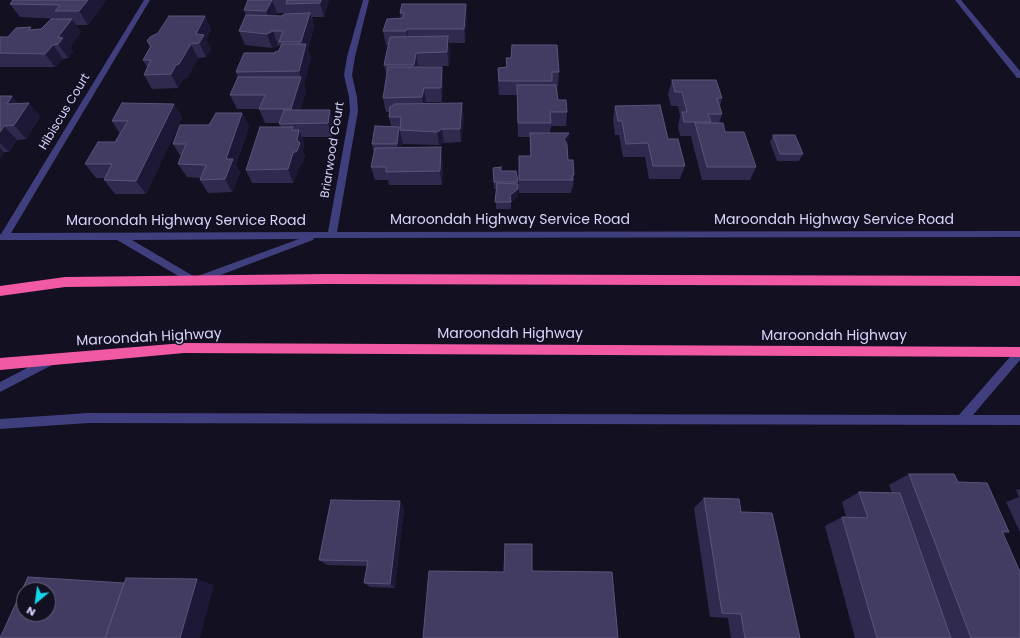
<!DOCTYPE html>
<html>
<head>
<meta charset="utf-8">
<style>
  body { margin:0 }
  #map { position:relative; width:1020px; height:638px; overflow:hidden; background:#131022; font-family:Poppins,sans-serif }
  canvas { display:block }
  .north { position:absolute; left:16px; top:582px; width:40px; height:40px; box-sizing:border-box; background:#131022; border:1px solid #625f79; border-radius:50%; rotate:209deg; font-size:11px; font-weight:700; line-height:16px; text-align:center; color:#d8d5fc }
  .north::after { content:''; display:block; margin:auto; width:14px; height:18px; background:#13d8e9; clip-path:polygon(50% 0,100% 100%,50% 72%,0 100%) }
</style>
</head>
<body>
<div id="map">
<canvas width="1020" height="638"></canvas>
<div class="north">N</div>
</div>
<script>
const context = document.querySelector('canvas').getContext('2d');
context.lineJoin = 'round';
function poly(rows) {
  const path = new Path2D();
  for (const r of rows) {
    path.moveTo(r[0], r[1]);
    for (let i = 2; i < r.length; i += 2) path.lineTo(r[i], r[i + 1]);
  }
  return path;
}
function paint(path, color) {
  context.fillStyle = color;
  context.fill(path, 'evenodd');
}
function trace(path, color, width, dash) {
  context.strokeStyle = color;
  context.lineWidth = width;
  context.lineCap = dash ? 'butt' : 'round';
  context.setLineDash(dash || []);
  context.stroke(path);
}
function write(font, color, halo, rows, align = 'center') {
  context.font = font + ' Poppins,sans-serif';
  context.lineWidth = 3;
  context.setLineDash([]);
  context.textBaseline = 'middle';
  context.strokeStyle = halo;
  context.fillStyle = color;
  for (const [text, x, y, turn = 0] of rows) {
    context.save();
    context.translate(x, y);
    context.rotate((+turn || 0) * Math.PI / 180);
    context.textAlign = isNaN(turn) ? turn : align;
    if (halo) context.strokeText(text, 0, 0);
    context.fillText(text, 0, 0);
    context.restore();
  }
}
paint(poly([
  [144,0,150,0,11,233,328,232,350,111,349,97,344,75,347,57,363,0,369,0,355,57,352,75,357,97,358,111,337,232,1020,231,1020,237,314,238,313,240,194,285,117,240,0,240,0,234,1,234,144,0],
  [299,239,195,277,132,240,299,239],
  [955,0,961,0,1020,71,1020,78,1017,78,955,0],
  [1020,348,1020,360,973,415,1020,415,1020,425,88,423,0,429,0,419,88,413,959,415,1016,350,1020,348],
  [52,355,56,357,57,360,56,363,0,392,0,382,52,355]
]), '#403f7e');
paint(poly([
  [327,274,1020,276,1020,286,327,284,65,287,0,296,0,286,65,277,327,274],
  [184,343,1020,347,1020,357,184,353,0,370,0,358,184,343]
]), '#f259a5');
paint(poly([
  [13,0,106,0,88,25,76,25,81,32,70,48,73,52,68,58,63,59,55,67,0,67,0,37,8,37,33,30,41,29,60,19,20,17,10,4],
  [248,0,329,0,324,17,312,17,314,27,308,49,311,58,304,85,306,91,300,110,334,124,332,137,302,137,304,144,303,151,305,156,302,164,299,167,293,183,252,183,246,170,281,127,279,124,280,123,265,123,259,109,237,109,230,95,238,77,236,72,278,52,280,47,280,45,272,48,245,45,239,31,246,16,244,10],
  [277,13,289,13,289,14,282,16,275,16],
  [400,13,467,18,465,43,449,43,450,50,449,66,418,66,418,67,442,67,443,80,442,102,426,102,426,104,464,117,461,142,444,143,439,145,403,144,400,131,402,140,401,148,443,161,442,185,389,185,388,180,375,180,371,167,374,153,372,144,391,126,389,117,390,112,386,112,383,98,387,77,384,65,388,45,386,45,383,31,401,18],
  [205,16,211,30,206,40,211,49,206,57,198,58,187,78,183,79,178,88,152,89,144,75,147,67,143,60,150,47,147,41],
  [506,58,559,72,558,86,556,86,558,100,567,112,566,126,551,126,550,133,569,133,567,147,568,160,574,175,573,188,572,188,571,193,519,193,519,156,530,156,530,137,518,137,517,95,499,95,498,82,498,68,506,67],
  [672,80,722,98,720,106,722,114,719,123,725,132,756,167,750,180,702,180,691,137,691,136,680,136,678,126,680,116,678,106,671,106,668,94],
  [0,96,12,96,18,104,29,103,40,117,26,139,17,140,9,152,4,152,0,158],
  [174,104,182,118,146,194,115,194,104,180,105,178,96,178,85,164,115,142,120,134,112,121],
  [615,106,668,139,685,166,680,179,649,179,645,157,623,157,619,135,615,135,613,119],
  [242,113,249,127,236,165,240,173,232,192,208,193,200,180,200,178,187,177,178,164,181,157,173,144,209,125],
  [773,135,803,154,799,161,777,161,770,142],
  [493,168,501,171,516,171,518,184,518,196,511,202,511,209,496,209,496,189,494,189],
  [909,474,958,482,1009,532,1003,534,1020,638,855,638,825,526,842,517,846,517,842,502,859,492,892,493,889,485],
  [1020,489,1020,532,1006,502,1019,497,1016,490],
  [704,498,741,512,800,638,731,638,728,618,710,617,694,508],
  [404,508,395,588,370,587,364,583,367,566,327,565,319,560]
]), '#312a4f');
paint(poly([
  [88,0,106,0,88,25,79,11],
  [272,0,277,13,271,25,266,11],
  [321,0,329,0,324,17,320,3],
  [466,4,467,18,465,43,464,29],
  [310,13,314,27,308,49,311,58,304,85,306,91,296,123,291,109,301,78,299,71,304,51,301,42],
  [205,16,211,30,206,40,211,49,206,57,199,43,196,34],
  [72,19,81,32,70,48,73,52,68,58,58,44,58,37],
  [407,29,409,43,408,45,406,31],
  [273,31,278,45,272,48,267,34],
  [448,36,450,50,449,66,447,52],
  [191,44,198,58,187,78,183,79,178,88,171,74,176,65],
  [53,45,63,59,55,67,45,54],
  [416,53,418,66,416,79,414,65],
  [442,67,443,80,442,102,441,88],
  [424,88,426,102,424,111,422,97],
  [12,96,23,110,7,104],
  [29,103,40,117,26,139,14,125],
  [462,103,464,117,461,142,460,129],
  [174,104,182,118,146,194,136,181],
  [330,110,334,124,332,137,328,123],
  [242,113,249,127,236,165,240,173,232,192,225,179,226,159],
  [4,126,17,140,9,152,0,143,0,132],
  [293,127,297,138,299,130,304,144,303,151,305,156,302,164,299,167,293,183,288,169],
  [399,127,402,140,399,157,397,144],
  [442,129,444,143,439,145,437,132],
  [569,133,567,147,562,152,564,139],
  [441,147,443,161,442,185,440,171],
  [0,148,4,152,0,158],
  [518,184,518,196,510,202,510,195],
  [400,501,404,508,395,588,390,584],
  [197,579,214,585,200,638,180,638]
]), '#1d1835');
const building = poly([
  [13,0,88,0,79,11,55,11,60,5,10,4,13,0],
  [248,0,272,0,266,11,244,10,248,0],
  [287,0,321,0,320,3,286,4,287,0],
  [402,4,466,4,464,29,407,29,406,31,383,31,387,19,403,18,404,13,400,13,402,4],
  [310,13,301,42,279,42,283,31,273,31,267,34,239,31,246,15,282,16,284,14,310,13],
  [169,16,205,16,196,34,204,35,199,43,191,44,179,64,176,65,171,74,144,75,151,60,143,60,151,46,147,41,150,37,158,33,169,16],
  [51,19,72,19,58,37,63,38,58,44,53,45,45,54,0,53,0,37,8,37,16,28,31,27,29,30,41,29,51,19],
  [448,36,447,52,416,53,414,65,384,65,390,37,448,36],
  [282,44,306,44,299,71,236,72,244,53,275,53,276,51,278,52,282,44],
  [512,45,557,45,559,72,552,72,552,81,499,81,498,68,507,67,506,58,511,58,512,45],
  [388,67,442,67,441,88,424,88,422,97,383,98,388,67],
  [238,77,301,77,291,109,259,109,265,95,230,95,238,77],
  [672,80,716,80,722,98,717,98,722,114,708,114,711,122,684,122,682,112,687,112,682,92,675,92,672,80],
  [517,85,556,85,558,100,566,100,567,112,550,112,551,123,518,123,517,85],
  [0,96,12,96,7,104,29,103,14,125,4,126,0,132,0,96],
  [122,103,174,104,136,181,104,180,112,164,85,164,98,142,115,142,128,121,112,121,122,103],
  [462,103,460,129,442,129,437,132,400,130,401,117,389,117,390,107,395,104,462,103],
  [660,105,668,139,678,139,685,166,653,166,648,143,626,144,622,121,618,121,615,106,660,105],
  [284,110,330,110,328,123,279,124,284,110],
  [216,113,242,113,226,159,233,159,225,179,200,180,206,165,178,164,186,144,173,144,180,125,209,125,216,113],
  [695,123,723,123,725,132,744,132,756,167,707,167,695,123],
  [375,126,399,127,397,144,372,144,375,126],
  [260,127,293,127,292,130,299,130,297,140,300,143,297,151,293,153,288,169,246,170,260,127],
  [530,133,569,133,564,139,567,145,568,160,573,160,574,175,572,175,573,180,519,180,519,156,531,156,530,133],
  [773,135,795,135,803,154,780,154,773,135],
  [441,147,440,171,386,172,386,167,371,167,375,148,441,147],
  [501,167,501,171,516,171,518,182,494,182,493,168,501,167],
  [497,183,518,184,518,189,510,195,511,202,495,202,497,183],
  [909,474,954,474,958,482,987,483,1009,532,1002,531,1020,572,1020,638,971,638,909,474],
  [859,492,900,493,951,638,877,638,842,517,868,518,859,492],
  [704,498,739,499,741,512,772,513,800,638,745,638,741,614,722,613,704,498],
  [331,500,400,501,390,584,364,583,368,561,319,560,331,500],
  [505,544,532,544,532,571,612,572,618,638,423,638,429,571,504,572,505,544],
  [28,577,124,583,105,638,0,638,28,577],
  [24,590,48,590,48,614,24,614,24,590],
  [126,578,197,579,180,638,105,638,126,578]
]);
paint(building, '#433c62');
trace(building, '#5a547a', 1);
write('12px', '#d8d5fc', '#131022', [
  ["Hibiscus Court",65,112,-59],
  ["Briarwood Court",333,150,-81]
]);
write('14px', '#d8d5fc', '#131022', [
  ["Maroondah Highway Service Road",510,220],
  ["Maroondah Highway Service Road",834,220],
  ["Maroondah Highway Service Road",186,221],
  ["Maroondah Highway",510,334],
  ["Maroondah Highway",834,336],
  ["Maroondah Highway",149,338,-3]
]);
</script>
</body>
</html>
